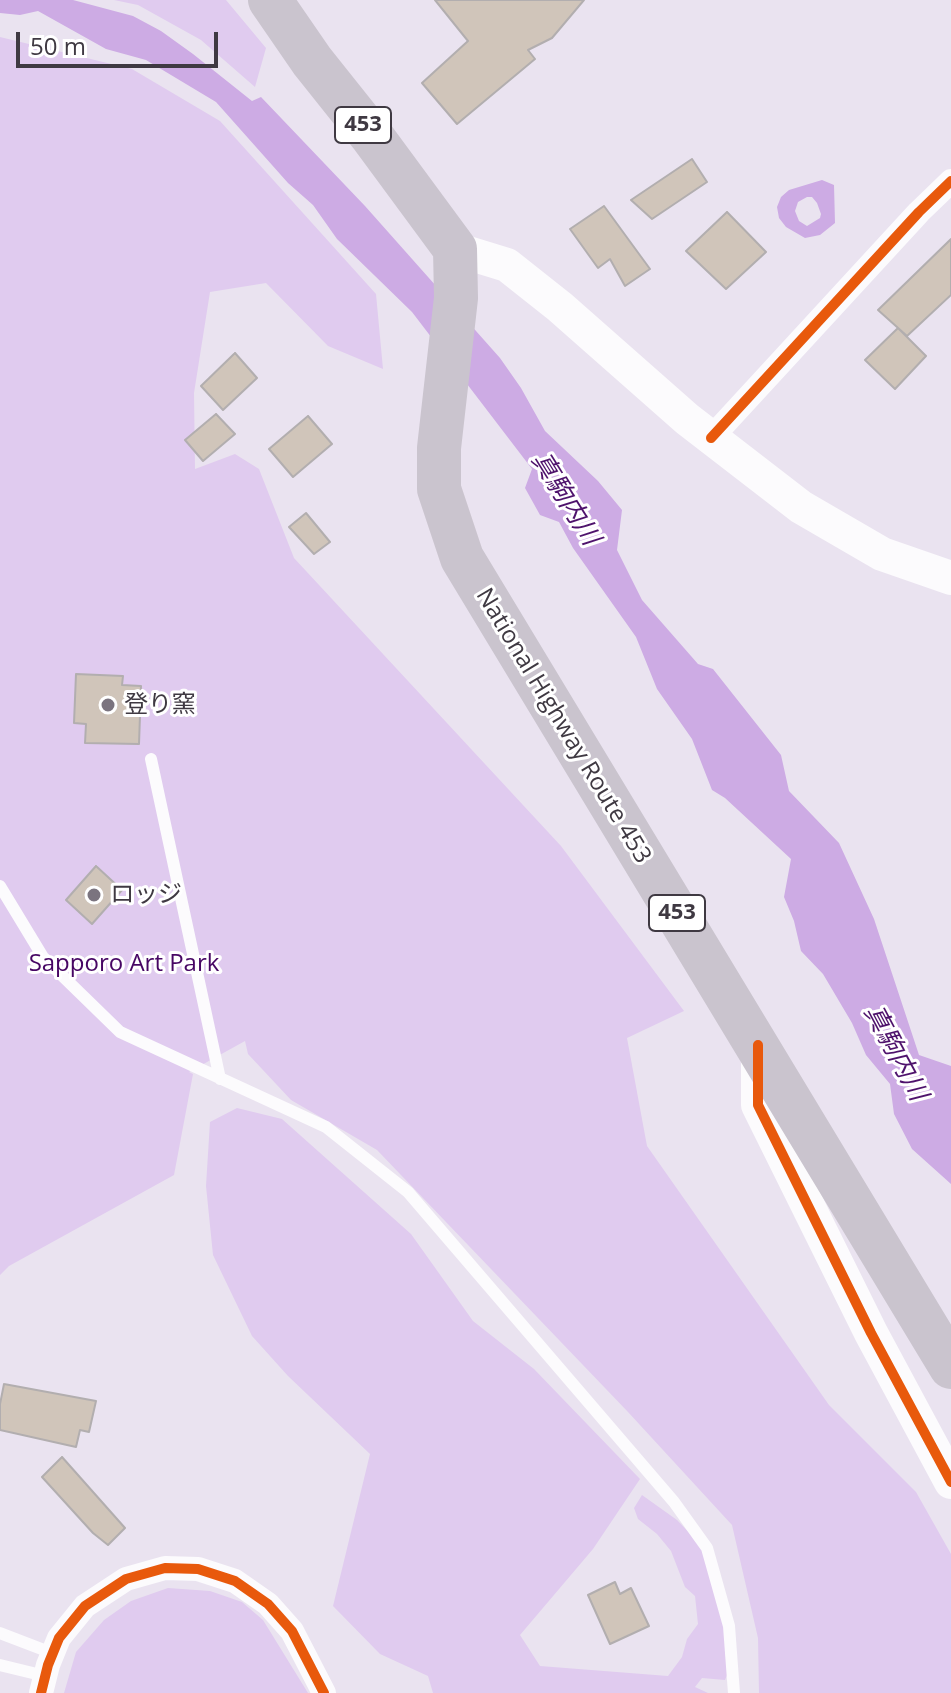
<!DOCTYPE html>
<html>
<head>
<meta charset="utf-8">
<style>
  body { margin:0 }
  #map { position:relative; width:951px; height:1693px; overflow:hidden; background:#eae3f0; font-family:"Open Sans",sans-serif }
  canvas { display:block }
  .scale { position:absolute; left:16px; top:32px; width:202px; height:36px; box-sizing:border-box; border:4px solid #3f3942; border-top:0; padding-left:10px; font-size:24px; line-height:28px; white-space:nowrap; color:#3f3942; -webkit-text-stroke:6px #fff; paint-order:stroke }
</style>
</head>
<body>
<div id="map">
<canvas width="951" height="1693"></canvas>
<div class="scale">50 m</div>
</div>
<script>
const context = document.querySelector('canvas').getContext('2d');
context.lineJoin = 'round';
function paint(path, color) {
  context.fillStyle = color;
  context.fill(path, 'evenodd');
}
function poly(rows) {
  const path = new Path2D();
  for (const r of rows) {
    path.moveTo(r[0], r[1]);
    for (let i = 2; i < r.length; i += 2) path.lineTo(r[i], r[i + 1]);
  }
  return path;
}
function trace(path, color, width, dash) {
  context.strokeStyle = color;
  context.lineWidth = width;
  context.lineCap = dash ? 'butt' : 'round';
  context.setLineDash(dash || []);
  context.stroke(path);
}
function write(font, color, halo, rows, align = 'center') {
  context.font = font + ' "Open Sans","Noto Sans JP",sans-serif';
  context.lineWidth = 6;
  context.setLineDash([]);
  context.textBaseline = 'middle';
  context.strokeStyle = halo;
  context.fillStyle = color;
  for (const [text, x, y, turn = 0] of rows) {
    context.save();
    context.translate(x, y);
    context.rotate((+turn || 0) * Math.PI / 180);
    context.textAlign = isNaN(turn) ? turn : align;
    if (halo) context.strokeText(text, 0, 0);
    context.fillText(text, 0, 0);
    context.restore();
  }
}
paint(poly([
  [114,0,226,0,266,48,255,87,201,40,138,5],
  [0,37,132,69,220,121,376,294,383,369,328,346,266,283,210,292,194,393,195,469,235,454,259,469,294,558,561,846,684,1011,627,1038,647,1146,829,1405,916,1492,951,1554,951,1693,759,1693,758,1638,732,1525,628,1412,377,1150,291,1100,248,1054,245,1041,189,1072,193,1074,174,1175,9,1266,0,1275],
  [237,1108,282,1119,411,1234,473,1321,534,1369,640,1479,593,1549,520,1635,540,1666,668,1676,682,1657,687,1639,698,1624,695,1596,685,1587,671,1551,657,1534,638,1519,634,1508,642,1495,677,1520,703,1547,726,1633,725,1653,729,1670,725,1680,702,1678,695,1687,708,1693,433,1693,428,1676,380,1654,333,1606,370,1454,288,1376,252,1336,213,1255,206,1186,210,1122],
  [168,1588,210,1591,242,1602,263,1620,308,1693,64,1693,76,1652,104,1620,131,1601]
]), '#e0cbef');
paint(poly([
  [0,0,73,0,133,16,161,31,193,54,252,101,261,97,365,206,500,358,521,388,545,431,598,481,622,510,617,550,642,600,698,664,713,669,781,755,789,791,839,843,874,919,919,1055,951,1066,951,1184,912,1149,894,1114,890,1084,866,1055,852,1023,823,974,801,951,794,921,784,897,791,859,725,798,712,790,692,739,657,689,636,637,573,548,559,522,540,515,525,488,532,469,412,312,337,239,313,205,288,183,216,102,146,60,106,49,38,11,20,15,0,13],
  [822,180,834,185,835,223,820,235,805,238,786,227,779,218,777,207,781,197,789,190],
  [807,197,812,197,817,203,821,214,820,218,807,226,799,221,795,211,798,202]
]), '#cdabe4');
const building = poly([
  [435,0,584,0,552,38,528,50,535,59,457,124,422,83,468,41,435,0],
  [692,159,707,182,652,219,631,200,692,159],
  [604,206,650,269,625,286,610,259,598,268,570,229,604,206],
  [727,212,766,252,726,289,686,251,727,212],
  [951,239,951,295,907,336,878,310,951,239],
  [898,328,926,356,895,389,865,360,898,328],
  [235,353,257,378,223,410,201,386,235,353],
  [216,414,235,434,203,461,185,440,216,414],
  [308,416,332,444,293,477,269,449,308,416],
  [306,513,330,542,314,554,289,527,306,513],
  [76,674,123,676,122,685,141,686,139,744,85,743,86,724,74,723,76,674],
  [96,866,122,890,92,924,66,900,96,866],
  [4,1384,96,1401,89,1432,80,1430,76,1447,0,1430,0,1404,4,1384],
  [62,1457,125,1528,108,1545,93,1533,42,1477,62,1457],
  [615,1582,620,1594,631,1588,649,1626,610,1644,588,1595,615,1582]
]);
paint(building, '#d0c5ba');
trace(building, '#b2aeaf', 2);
trace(poly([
  [151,759,220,1079],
  [0,886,43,957,120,1032,326,1127,408,1192,674,1502,707,1548,729,1626,734,1693],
  [0,1633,52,1653],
  [0,1665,45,1676]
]), '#fcfbfd', 12);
trace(poly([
  [711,438,919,212,951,181],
  [41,1693,48,1665,59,1638,85,1606,126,1579,165,1568,198,1569,235,1581,268,1604,292,1631,324,1693]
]), '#fcfbfd', 24);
trace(poly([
  [455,249,507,265,560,307,687,419,801,507,882,554,951,578],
  [758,1046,758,1105,871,1333,951,1482]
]), '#fcfbfd', 34);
trace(poly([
  [270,0,312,61,371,135,455,249,456,298,439,448,439,489,462,558,951,1367]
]), '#cac4ce', 44);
trace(poly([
  [711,438,919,212,951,181],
  [758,1045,758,1105,871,1333,951,1482],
  [41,1693,48,1665,59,1638,85,1606,126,1579,165,1568,198,1569,235,1581,268,1604,292,1631,324,1693]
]), '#e8590c', 10);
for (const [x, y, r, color] of [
  [108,705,8,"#7b747f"],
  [94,895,8,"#7b747f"]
]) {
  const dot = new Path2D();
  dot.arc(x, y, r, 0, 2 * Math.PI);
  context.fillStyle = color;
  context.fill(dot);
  trace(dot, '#fff', 3);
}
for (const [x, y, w] of [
  [363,125,56],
  [677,913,56]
]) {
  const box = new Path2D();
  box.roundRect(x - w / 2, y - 18, w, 36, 6);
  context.fillStyle = '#fff';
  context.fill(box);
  trace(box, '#3f3942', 2);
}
write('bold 22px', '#3f3942', null, [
  ["453",363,125],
  ["453",677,913]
]);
write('24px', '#3f3942', '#fff', [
  ["登り窯",124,705],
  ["ロッジ",110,895]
], 'left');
write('24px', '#3f3942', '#fff', [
  ["National Highway Route 453",563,726,59]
]);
write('24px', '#470664', '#fff', [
  ["Sapporo Art Park",124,964]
]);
write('italic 26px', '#4e126c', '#fff', [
  ["真駒内川",565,499,58],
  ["真駒内川",895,1053,62]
]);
</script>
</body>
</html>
